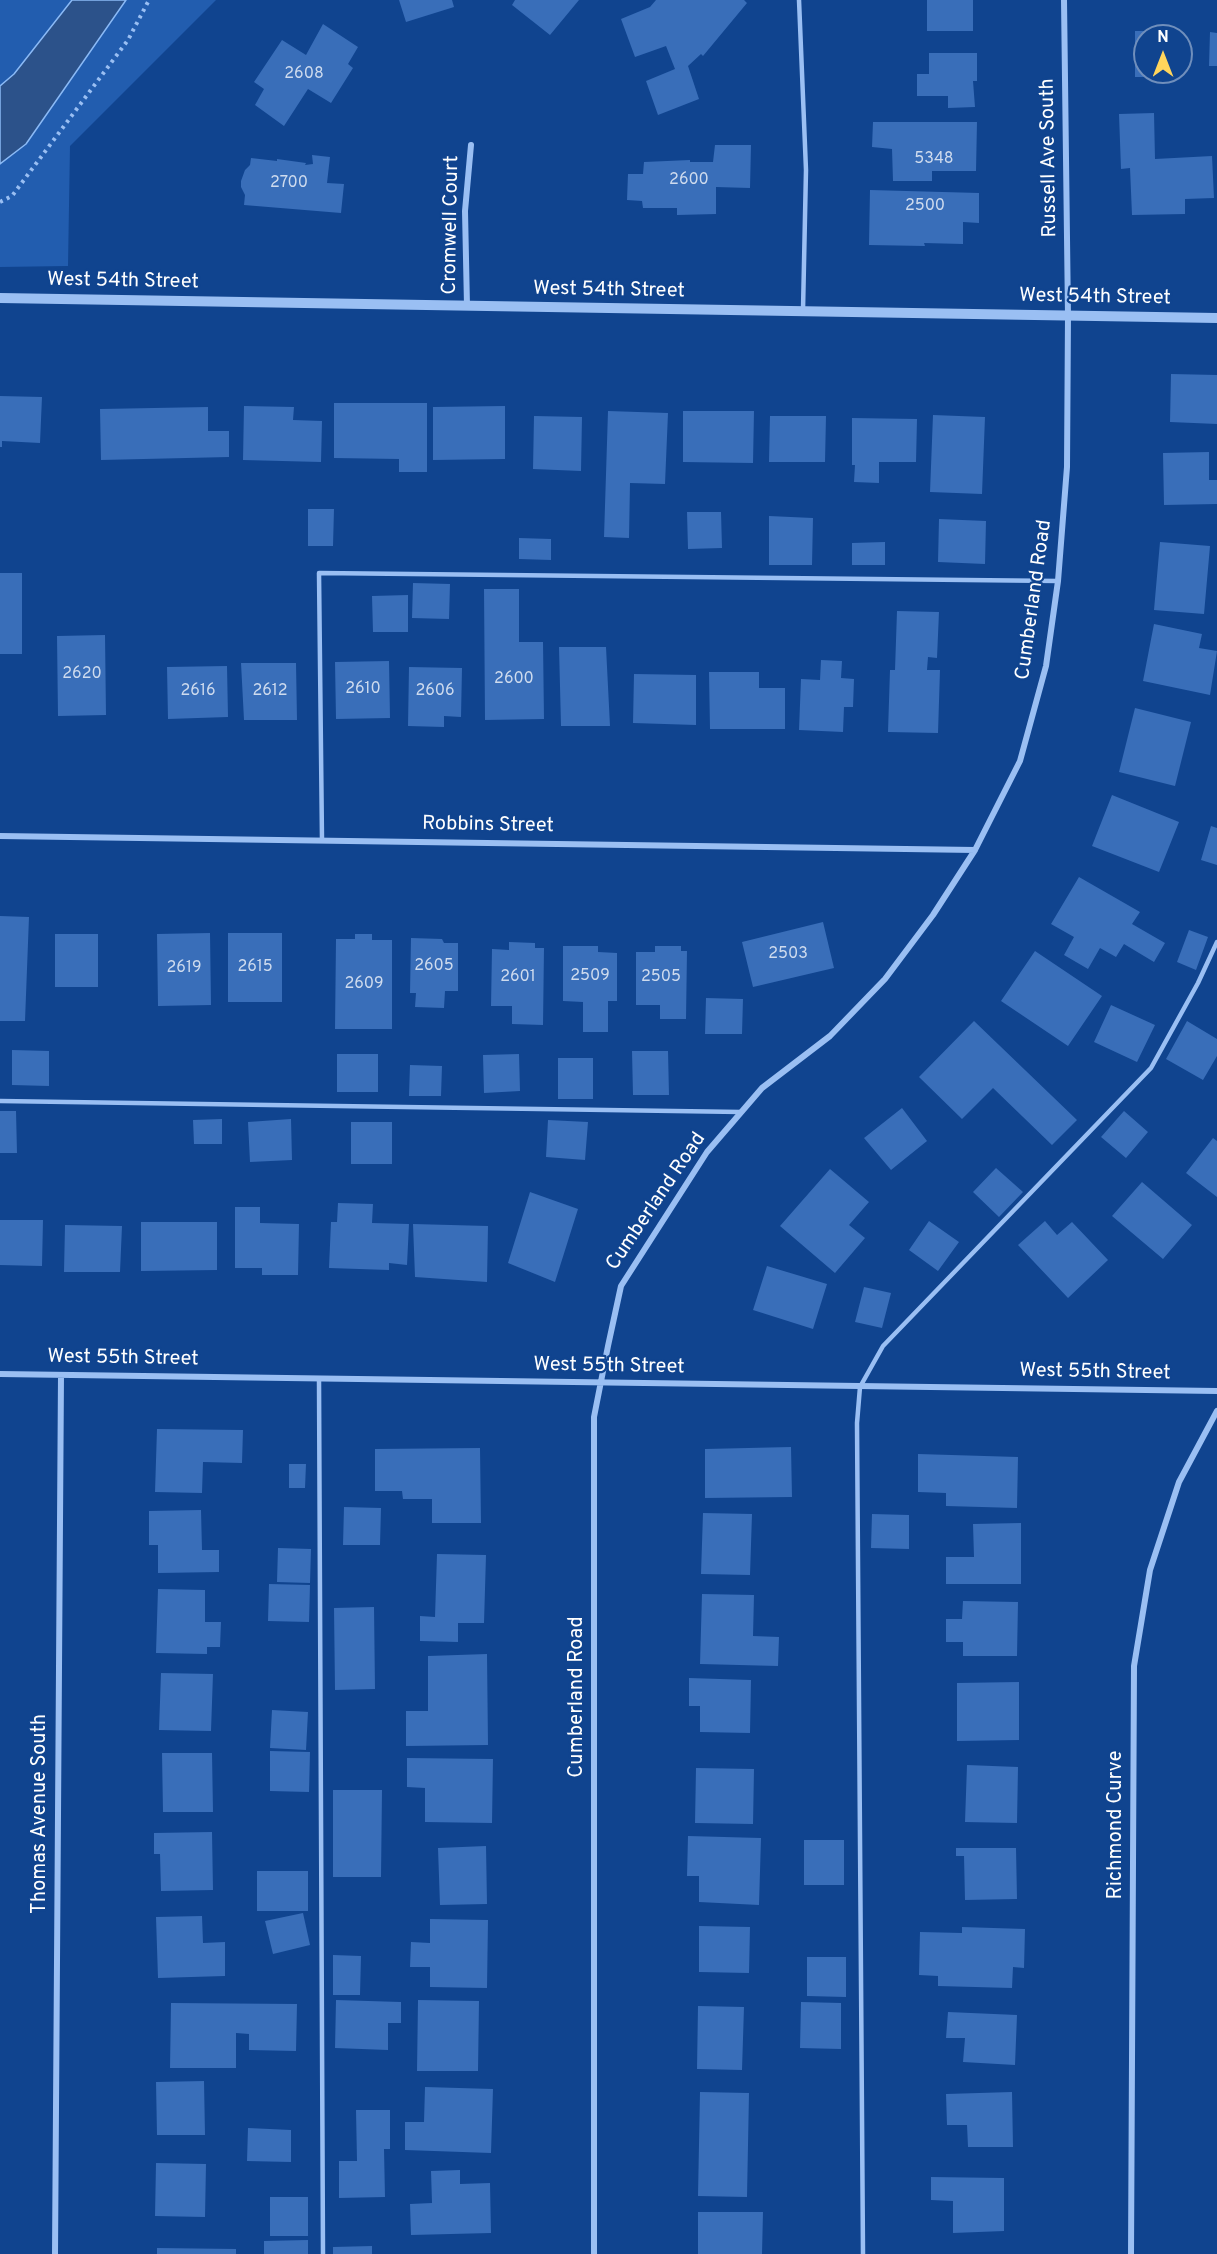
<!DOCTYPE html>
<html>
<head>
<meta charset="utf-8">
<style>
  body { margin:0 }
  #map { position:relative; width:1217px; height:2254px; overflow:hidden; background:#10448f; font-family:Overpass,sans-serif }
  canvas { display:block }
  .north { position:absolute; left:1133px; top:24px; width:60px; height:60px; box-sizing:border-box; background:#10448f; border:2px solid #708fbc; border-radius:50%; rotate:0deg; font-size:16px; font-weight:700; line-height:24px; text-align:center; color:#fff }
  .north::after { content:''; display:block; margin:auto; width:21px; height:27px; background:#ffd55c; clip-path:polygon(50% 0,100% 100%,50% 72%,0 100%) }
</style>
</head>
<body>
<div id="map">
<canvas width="1217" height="2254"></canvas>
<div class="north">N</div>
</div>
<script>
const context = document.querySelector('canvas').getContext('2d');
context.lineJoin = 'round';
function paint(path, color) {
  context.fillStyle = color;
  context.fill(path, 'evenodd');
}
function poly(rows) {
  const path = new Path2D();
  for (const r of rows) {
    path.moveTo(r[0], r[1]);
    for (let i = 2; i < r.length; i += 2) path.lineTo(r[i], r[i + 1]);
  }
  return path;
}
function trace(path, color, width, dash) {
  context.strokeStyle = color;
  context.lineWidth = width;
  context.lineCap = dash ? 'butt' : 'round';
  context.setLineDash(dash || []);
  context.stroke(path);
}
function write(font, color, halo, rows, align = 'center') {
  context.font = font + ' Overpass,sans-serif';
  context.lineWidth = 4.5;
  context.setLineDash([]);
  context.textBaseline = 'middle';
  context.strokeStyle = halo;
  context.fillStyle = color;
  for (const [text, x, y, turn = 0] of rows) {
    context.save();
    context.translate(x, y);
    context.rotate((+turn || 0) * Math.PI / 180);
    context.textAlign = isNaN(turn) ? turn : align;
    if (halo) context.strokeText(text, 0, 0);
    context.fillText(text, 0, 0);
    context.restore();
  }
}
paint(poly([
  [0,0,216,0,70,146,68,266,0,267]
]), '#225daf');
const water = poly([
  [72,0,126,0,26,144,0,164,0,86,14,74,72,0]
]);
paint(water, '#2c528a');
trace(water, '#8bbaf6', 1.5);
paint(poly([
  [399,0,452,0,454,7,406,22],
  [515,0,579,0,550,35,512,5],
  [656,0,744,0,747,3,703,56,701,54,688,66,699,99,658,115,646,81,675,69,666,46,635,57,621,19,650,7],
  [927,0,973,0,973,31,927,31],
  [323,24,358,47,348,64,353,68,331,103,308,89,284,126,255,105,264,89,254,82,282,40,306,55],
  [1135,31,1178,31,1178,36,1145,36,1145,72,1178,72,1178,77,1135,77],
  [1210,32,1217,33,1217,66,1209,66],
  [929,53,977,53,977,81,973,81,975,107,948,108,948,96,917,96,917,74,929,74],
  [1154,113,1155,159,1212,156,1214,198,1185,199,1185,214,1132,215,1130,168,1121,169,1119,114],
  [873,122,977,122,976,171,932,171,932,181,893,181,892,149,872,147],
  [715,145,751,145,750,188,716,187,716,214,677,215,677,208,643,208,642,201,627,200,628,174,643,174,644,162,690,160,690,162,713,162],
  [312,155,330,157,327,183,344,184,341,213,244,205,245,195,241,187,241,181,245,170,250,165,251,158,277,161,277,159,306,163,305,165,313,164],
  [870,190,979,193,979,223,963,222,963,244,924,243,925,246,869,245],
  [1171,374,1217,375,1217,424,1170,422],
  [0,396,42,397,40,443,2,441,2,447,0,447],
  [334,403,427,403,427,472,399,472,399,459,334,458],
  [244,406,294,407,293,420,322,421,321,462,243,460],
  [505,406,505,459,433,460,433,407],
  [208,407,208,431,229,431,229,457,101,460,100,409],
  [608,411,668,413,665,484,630,483,629,538,604,537],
  [683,411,754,411,753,463,683,462],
  [933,415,985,417,982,494,930,492],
  [534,416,582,417,581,471,533,469],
  [770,416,826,416,825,462,769,462],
  [852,418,917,419,916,462,879,462,879,483,854,482,855,465,852,465],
  [1209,452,1209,480,1217,480,1217,504,1164,505,1163,453],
  [308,509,334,509,333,546,308,546],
  [687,512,721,512,722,548,688,549],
  [769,516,813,518,812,565,769,565],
  [939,519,986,521,985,564,938,562],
  [519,538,551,539,551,560,519,559],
  [885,542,885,565,852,565,852,543],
  [1160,542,1210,546,1204,614,1154,610],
  [0,573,22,573,22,654,0,654],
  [413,583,450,584,449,619,412,618],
  [484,589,519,589,519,642,543,642,544,719,485,720],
  [408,595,408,632,373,632,372,596],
  [897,611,939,612,937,658,928,657,927,670,940,670,938,733,888,732,890,670,895,670],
  [1154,624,1202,634,1199,648,1217,651,1210,695,1143,681],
  [105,635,106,715,58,716,57,636],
  [559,647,606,647,610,726,561,726],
  [821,660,842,661,841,678,854,679,853,707,844,707,843,732,799,730,801,679,820,680],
  [389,661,390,718,336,719,335,662],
  [241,663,296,663,297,720,244,720],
  [227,666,228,717,168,719,167,667],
  [409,667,462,668,461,717,444,716,444,727,408,726],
  [709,672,759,672,759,688,785,688,785,729,710,729],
  [634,674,696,675,696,725,633,723],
  [1135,708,1191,722,1175,786,1119,772],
  [1112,795,1179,822,1159,872,1092,846],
  [1211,826,1217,828,1217,865,1201,860],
  [1079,877,1140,912,1132,924,1165,943,1154,962,1124,944,1116,957,1100,948,1088,969,1064,955,1074,937,1051,924],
  [0,916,29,917,25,1021,0,1021],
  [823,922,834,968,753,987,742,942],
  [1189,930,1208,937,1196,970,1177,962],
  [210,933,211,1005,158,1006,157,934],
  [228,933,282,933,282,1002,228,1002],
  [55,934,98,934,98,987,55,987],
  [355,934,372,934,372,940,392,940,392,1029,335,1029,336,939,355,939],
  [411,938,442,939,444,943,458,943,458,991,445,991,444,1008,415,1007,416,993,410,993],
  [509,942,535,943,535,948,544,948,543,1025,512,1024,512,1006,491,1006,492,949,509,950],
  [563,946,598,946,598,952,617,953,617,1001,608,1001,608,1032,583,1032,583,1002,563,1001],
  [655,946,681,946,681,951,687,951,686,1019,660,1019,660,1005,636,1005,636,952,655,952],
  [1035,951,1102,996,1068,1046,1001,1001],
  [706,998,743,999,742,1034,705,1034],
  [1111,1005,1155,1025,1137,1062,1094,1042],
  [974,1021,1077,1120,1052,1145,993,1088,962,1119,919,1077],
  [1187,1021,1217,1039,1217,1056,1203,1080,1166,1059],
  [12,1050,49,1051,49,1086,12,1085],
  [632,1051,668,1051,669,1095,633,1095],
  [337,1054,378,1054,378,1092,337,1092],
  [519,1054,520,1091,484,1093,483,1055],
  [558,1058,593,1058,593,1099,558,1099],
  [410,1065,442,1066,441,1096,409,1096],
  [902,1108,927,1141,891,1170,864,1138],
  [0,1111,16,1111,17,1153,0,1153],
  [1124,1111,1148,1132,1126,1158,1101,1137],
  [222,1119,222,1144,194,1144,193,1120],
  [291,1119,292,1160,250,1162,248,1122],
  [548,1120,588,1122,585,1160,546,1157],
  [351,1122,392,1122,392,1164,351,1164],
  [1213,1138,1217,1141,1217,1197,1186,1173],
  [996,1168,1023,1192,999,1217,973,1192],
  [830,1169,869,1202,849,1225,865,1238,835,1273,780,1226],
  [1142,1182,1192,1225,1163,1259,1112,1216],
  [530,1192,578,1209,555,1282,508,1263],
  [338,1203,373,1204,372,1223,409,1224,407,1265,389,1263,389,1270,329,1268,331,1222,337,1222],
  [235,1207,260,1207,260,1223,299,1224,298,1275,262,1275,262,1268,235,1268],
  [0,1220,43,1220,42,1266,0,1265],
  [929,1221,959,1242,938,1271,909,1250],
  [1045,1221,1057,1235,1072,1222,1108,1260,1068,1298,1018,1245],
  [141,1222,217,1222,217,1270,141,1271],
  [413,1224,488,1226,487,1282,415,1277],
  [65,1225,122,1226,120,1272,64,1272],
  [767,1266,827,1284,813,1329,753,1310],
  [864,1287,891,1293,882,1328,855,1322],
  [157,1429,243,1430,242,1463,203,1462,202,1493,155,1492],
  [791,1447,792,1497,705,1498,705,1449],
  [480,1448,481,1523,432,1523,432,1499,403,1499,402,1491,375,1491,375,1449],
  [918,1454,1018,1457,1017,1508,946,1506,946,1493,918,1492],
  [289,1464,306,1464,305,1488,289,1488],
  [344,1507,381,1508,380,1545,343,1545],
  [201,1510,202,1550,219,1550,219,1572,158,1573,158,1545,149,1545,149,1511],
  [703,1513,752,1514,750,1575,701,1574],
  [872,1514,909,1515,909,1549,871,1548],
  [1021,1523,1021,1584,946,1584,946,1557,974,1557,973,1524],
  [278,1548,311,1549,310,1583,277,1582],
  [437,1554,486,1555,484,1623,458,1623,458,1642,420,1641,420,1616,435,1617],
  [269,1584,310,1585,309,1622,268,1621],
  [158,1589,205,1590,205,1622,221,1622,220,1647,207,1647,207,1654,156,1653],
  [702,1594,754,1595,753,1636,779,1637,778,1666,700,1664],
  [963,1601,1018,1602,1017,1656,963,1656,963,1642,946,1642,946,1619,962,1619],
  [374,1607,375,1689,335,1690,334,1608],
  [487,1654,488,1745,406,1746,406,1711,428,1711,428,1656],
  [161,1673,213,1674,211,1731,159,1730],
  [689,1678,751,1680,750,1733,700,1732,700,1706,689,1706],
  [1019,1682,1019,1740,957,1741,957,1683],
  [272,1710,308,1712,306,1750,270,1748],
  [270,1751,310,1752,309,1792,270,1791],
  [162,1753,212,1753,213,1812,163,1812],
  [407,1758,493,1759,492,1823,425,1822,425,1788,407,1787],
  [967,1765,1018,1767,1017,1823,965,1822],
  [696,1768,754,1769,753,1824,695,1823],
  [333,1790,382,1790,381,1877,333,1877],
  [212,1832,213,1890,161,1891,160,1854,154,1854,154,1833],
  [688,1836,761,1838,759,1905,699,1902,699,1876,687,1876],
  [804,1840,844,1840,844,1885,804,1885],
  [486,1846,487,1904,440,1905,438,1848],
  [956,1848,1016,1848,1017,1899,965,1900,964,1856,956,1856],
  [257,1871,308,1871,308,1911,257,1911],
  [303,1913,310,1945,273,1954,265,1921],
  [202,1916,203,1943,225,1942,225,1976,158,1978,156,1917],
  [430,1919,488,1920,487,1988,430,1987,430,1967,410,1967,411,1942,430,1943],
  [699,1926,750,1927,749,1973,699,1972],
  [962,1927,1025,1929,1024,1968,1013,1967,1012,1988,938,1986,938,1976,919,1975,920,1932,962,1933],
  [333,1955,361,1956,360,1995,333,1995],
  [807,1957,846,1957,846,1997,807,1996],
  [336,2000,401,2002,401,2023,388,2023,388,2050,335,2048],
  [418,2000,479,2001,478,2071,417,2071],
  [801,2002,841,2003,841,2049,800,2048],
  [171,2003,297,2004,296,2051,249,2050,249,2034,236,2033,236,2068,170,2068],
  [698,2006,744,2007,742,2070,697,2069],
  [948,2012,1017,2015,1015,2065,963,2062,965,2038,946,2038],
  [204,2081,205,2135,157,2135,156,2082],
  [425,2087,493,2089,491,2153,405,2150,405,2122,424,2122],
  [700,2092,749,2093,747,2197,698,2196],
  [1012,2092,1013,2147,968,2147,967,2125,947,2125,946,2094],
  [356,2110,390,2110,390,2149,384,2149,385,2197,339,2198,339,2161,357,2161],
  [248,2128,291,2130,291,2162,247,2161],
  [156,2163,206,2164,205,2217,155,2216],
  [460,2170,460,2184,490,2183,491,2233,411,2235,410,2204,432,2203,431,2171],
  [931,2177,1004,2178,1004,2231,953,2233,953,2201,931,2200],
  [270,2197,308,2197,308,2236,270,2236],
  [698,2212,763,2212,762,2254,698,2254],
  [308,2240,308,2254,264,2254,264,2241],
  [372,2246,372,2254,333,2254,333,2247],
  [157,2248,236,2249,236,2254,157,2254]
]), '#396eb9');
trace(poly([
  [0,202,12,196,128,40,149,0]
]), '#9abff3', 4, [3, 4.5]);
trace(poly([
  [799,0,806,170,803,310],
  [322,840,319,573,1058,581],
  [0,1101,741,1112],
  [319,1379,323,2254],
  [863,2254,857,1423,860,1387,883,1346,1151,1068,1198,983,1217,942]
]), '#9abff3', 4.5);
trace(poly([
  [467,306,465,211,471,145],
  [0,836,975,850],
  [0,1374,1217,1391],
  [55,2254,61,1375],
  [594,2254,594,1417,608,1346,621,1286,707,1152,762,1088,830,1036,885,979,933,915,975,850,1020,761,1046,666,1058,581,1067,467,1068,316,1064,0],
  [1131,2254,1134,1666,1150,1570,1179,1482,1217,1411]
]), '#9abff3', 6);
trace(poly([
  [0,298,1217,318]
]), '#9abff3', 10);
write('16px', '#cedbee', null, [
  ["2608",304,75],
  ["5348",934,160],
  ["2600",689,181],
  ["2700",289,184],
  ["2500",925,207],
  ["2620",82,675],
  ["2600",514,680],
  ["2610",363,690],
  ["2616",198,692],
  ["2612",270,692],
  ["2606",435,692],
  ["2503",788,955],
  ["2605",434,967],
  ["2615",255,968],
  ["2619",184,969],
  ["2509",590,977],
  ["2601",518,978],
  ["2505",661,978],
  ["2609",364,985]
]);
write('20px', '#fff', '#10448f', [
  ["Russell Ave South",1050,158,-91],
  ["Cromwell Court",452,225,-89],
  ["West 54th Street",123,282,1],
  ["West 54th Street",609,291,1],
  ["West 54th Street",1095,298,1],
  ["Cumberland Road",1035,600,-82],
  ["Robbins Street",488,826,1],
  ["Cumberland Road",657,1202,-56],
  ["West 55th Street",123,1359,1],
  ["West 55th Street",609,1367,1],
  ["West 55th Street",1095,1373,1],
  ["Cumberland Road",578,1697,-90],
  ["Thomas Avenue South",41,1814,-90],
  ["Richmond Curve",1117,1825,-90]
]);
</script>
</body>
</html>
